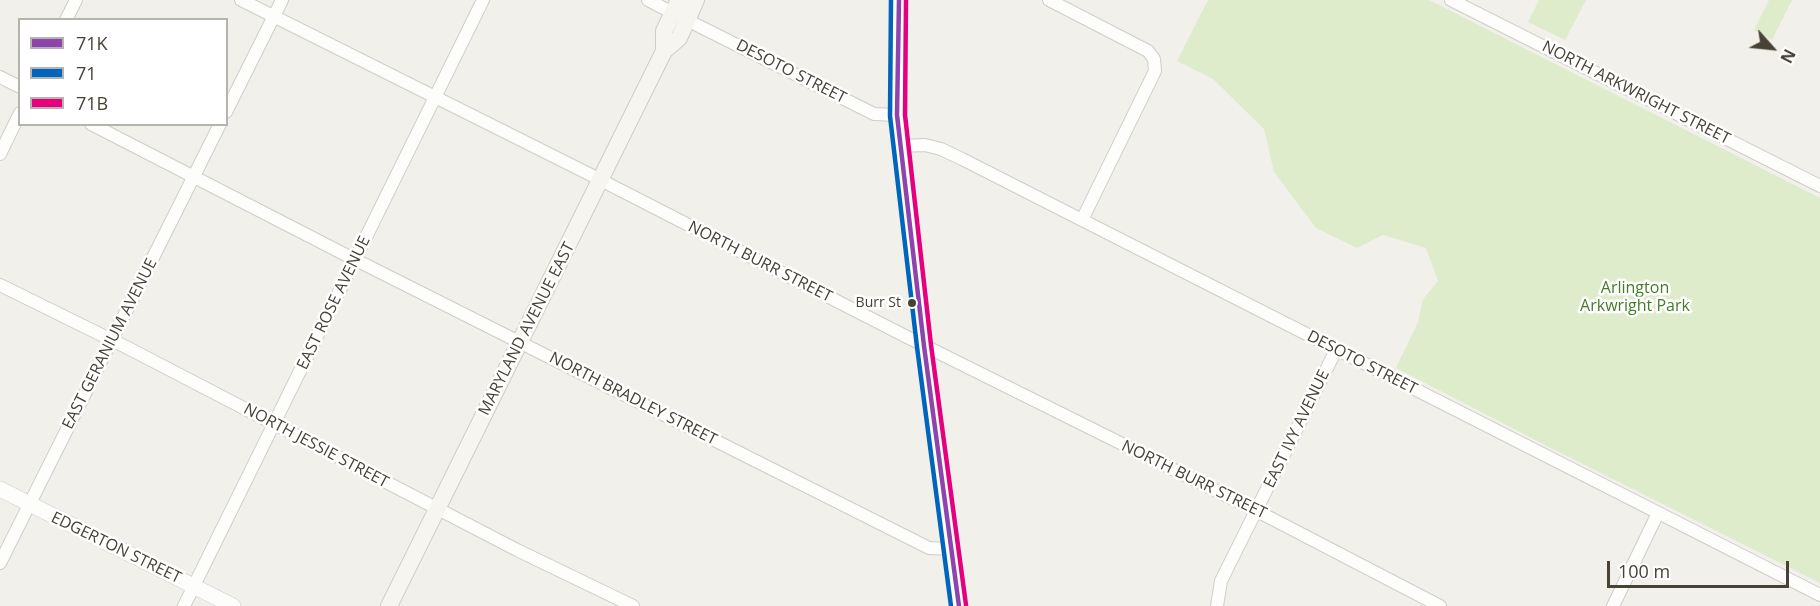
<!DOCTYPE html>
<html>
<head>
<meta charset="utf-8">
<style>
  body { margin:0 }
  #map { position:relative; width:1820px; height:606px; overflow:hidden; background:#f1f0eb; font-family:"Open Sans",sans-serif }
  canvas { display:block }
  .legend { position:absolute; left:18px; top:18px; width:210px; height:108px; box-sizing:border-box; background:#fff; border:2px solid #b6b3af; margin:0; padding:8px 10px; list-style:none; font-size:18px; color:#484136 }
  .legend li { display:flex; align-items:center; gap:12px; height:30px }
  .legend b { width:30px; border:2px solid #b6b3af }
  .north { position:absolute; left:1742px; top:18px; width:60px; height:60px; -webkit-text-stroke:4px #fff; paint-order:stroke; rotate:117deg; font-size:16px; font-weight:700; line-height:24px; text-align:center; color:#484136 }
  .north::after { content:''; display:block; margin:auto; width:21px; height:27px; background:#484136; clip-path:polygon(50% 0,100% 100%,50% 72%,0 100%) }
  .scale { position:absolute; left:1607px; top:561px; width:182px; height:27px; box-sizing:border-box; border:3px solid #484136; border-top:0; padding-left:8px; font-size:18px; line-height:21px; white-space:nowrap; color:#484136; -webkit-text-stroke:4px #fff; paint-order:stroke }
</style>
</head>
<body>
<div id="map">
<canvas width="1820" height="606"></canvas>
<ul class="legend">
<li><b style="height:8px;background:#8e44ad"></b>71K</li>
<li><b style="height:8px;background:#0065bd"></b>71</li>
<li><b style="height:8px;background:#e5007d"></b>71B</li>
</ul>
<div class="north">N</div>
<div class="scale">100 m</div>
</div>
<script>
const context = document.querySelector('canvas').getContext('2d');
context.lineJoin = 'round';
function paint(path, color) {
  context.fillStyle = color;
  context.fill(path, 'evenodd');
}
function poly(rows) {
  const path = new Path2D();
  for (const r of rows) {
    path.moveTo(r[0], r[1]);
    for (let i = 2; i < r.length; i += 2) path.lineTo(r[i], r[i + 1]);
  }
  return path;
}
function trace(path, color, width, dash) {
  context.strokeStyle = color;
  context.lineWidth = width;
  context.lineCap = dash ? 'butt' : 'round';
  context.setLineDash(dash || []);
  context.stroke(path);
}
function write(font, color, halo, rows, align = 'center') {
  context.font = font + ' "Open Sans",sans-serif';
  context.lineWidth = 5;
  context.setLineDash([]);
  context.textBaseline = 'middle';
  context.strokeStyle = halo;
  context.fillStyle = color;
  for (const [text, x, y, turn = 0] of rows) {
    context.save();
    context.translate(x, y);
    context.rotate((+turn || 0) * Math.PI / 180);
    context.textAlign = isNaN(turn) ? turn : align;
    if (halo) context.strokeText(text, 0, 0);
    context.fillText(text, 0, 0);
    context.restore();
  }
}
paint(poly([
  [1208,0,1429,0,1820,198,1820,583,1547,446,1396,368,1418,322,1423,299,1438,281,1426,248,1383,235,1357,248,1316,228,1274,172,1264,129,1213,79,1177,61],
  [1539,0,1586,0,1565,40,1528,22],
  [1769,0,1792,0,1772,40,1754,30]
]), '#deeccb');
const minor = poly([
  [241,0,587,173,907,337,1257,511,1440,606],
  [648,0,673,13],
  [1049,0,1148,51,1154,59,1155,71,1082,220],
  [1451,0,1820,186],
  [66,20,76,0],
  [687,20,874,114,897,115],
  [0,77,20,87],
  [226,112,282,0],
  [91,124,344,254,929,548,952,549],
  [900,146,925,145,941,149,962,159,1820,595],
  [0,154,20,113],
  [0,285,128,348,517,550,633,606],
  [0,563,220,124],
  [184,606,483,0],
  [1217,606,1221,581,1336,350],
  [1613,606,1658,513]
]);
const tertiary = poly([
  [899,0,897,115,924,346,959,606],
  [0,489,233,606]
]);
const secondary = poly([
  [664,51,664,31,679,0],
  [389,606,664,51,679,38,696,0]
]);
trace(minor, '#cfcdc8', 14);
trace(tertiary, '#cfcdc8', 16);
trace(secondary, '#d1cdc2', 18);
trace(minor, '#fdfdfc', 12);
trace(tertiary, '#fdfdfc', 15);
trace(secondary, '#f7f5ef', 16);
trace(poly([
  [899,0,897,115,924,346,959,606]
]), '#8e44ad', 4.5);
trace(poly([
  [891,0,890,116,917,347,951,606]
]), '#0065bd', 4.5);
trace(poly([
  [906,0,905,115,931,345,966,605]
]), '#e5007d', 4.5);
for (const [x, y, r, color] of [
  [912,303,5,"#484136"]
]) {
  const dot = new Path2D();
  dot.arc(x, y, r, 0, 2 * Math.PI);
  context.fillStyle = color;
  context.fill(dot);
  trace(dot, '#fff', 2);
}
write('14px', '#484136', '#fff', [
  ["Burr St",901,303]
], 'right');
write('16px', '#484136', '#fff', [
  ["DESOTO STREET",791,72,27],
  ["NORTH ARKWRIGHT STREET",1636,93,27],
  ["NORTH BURR STREET",760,262,27],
  ["EAST ROSE AVENUE",334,303,-64],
  ["MARYLAND AVENUE EAST",527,329,-63],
  ["EAST GERANIUM AVENUE",110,344,-63],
  ["DESOTO STREET",1362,363,27],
  ["NORTH BRADLEY STREET",633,399,27],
  ["EAST IVY AVENUE",1297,429,-64],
  ["NORTH JESSIE STREET",316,446,28],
  ["NORTH BURR STREET",1194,480,26],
  ["EDGERTON STREET",116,548,26]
]);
write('16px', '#467c28', '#fff', [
  ["Arlington",1635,288],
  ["Arkwright Park",1635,306]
]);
</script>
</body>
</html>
